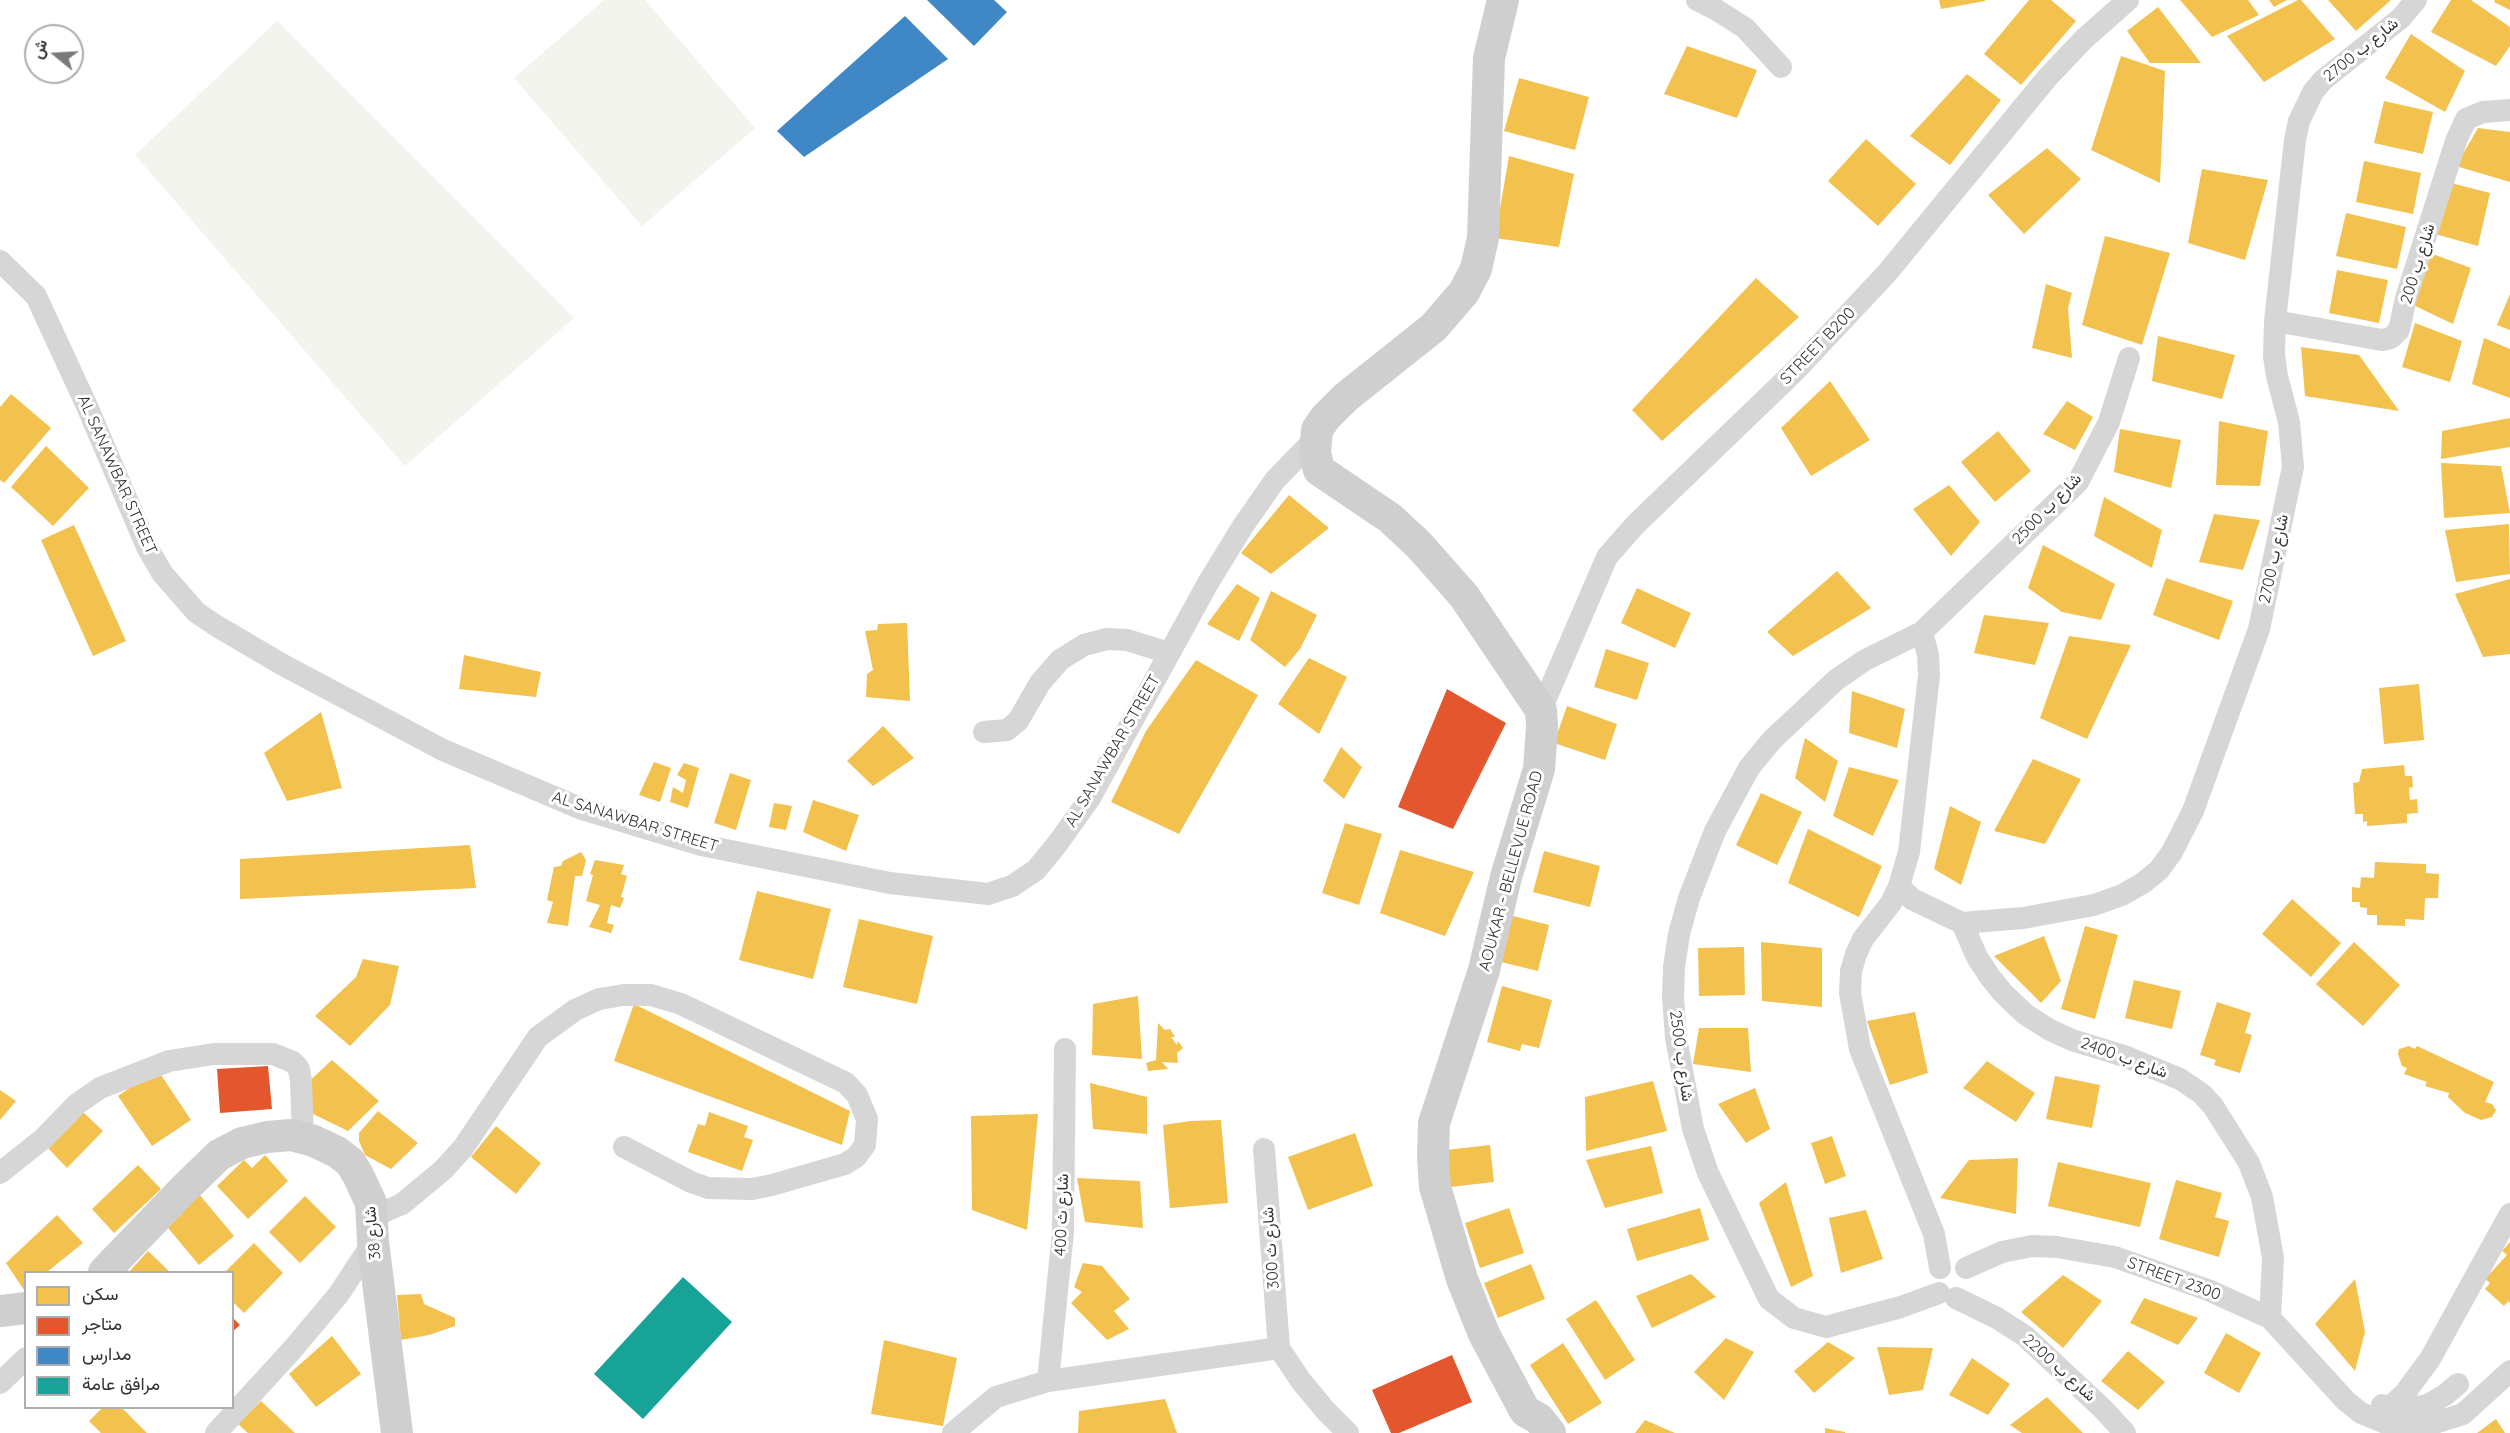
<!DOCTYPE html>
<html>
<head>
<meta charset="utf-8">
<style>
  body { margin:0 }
  #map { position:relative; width:2510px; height:1433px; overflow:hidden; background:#fff; font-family:Quicksand,Vazirmatn,sans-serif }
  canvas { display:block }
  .legend { position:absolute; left:24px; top:1271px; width:210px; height:138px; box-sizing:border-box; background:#fff; border:2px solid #adadad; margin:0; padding:8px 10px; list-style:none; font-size:18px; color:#323232 }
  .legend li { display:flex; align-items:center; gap:12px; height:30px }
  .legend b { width:30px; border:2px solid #adadad }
  .north { position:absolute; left:24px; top:24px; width:60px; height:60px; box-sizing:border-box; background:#fff; border:2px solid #adadad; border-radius:50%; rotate:288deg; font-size:16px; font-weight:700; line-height:24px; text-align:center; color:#323232 }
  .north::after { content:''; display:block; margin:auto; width:21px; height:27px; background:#7a7a7a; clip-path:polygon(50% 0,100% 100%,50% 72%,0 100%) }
</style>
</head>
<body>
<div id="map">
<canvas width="2510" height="1433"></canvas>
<ul class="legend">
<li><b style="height:16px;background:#f2c14e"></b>سكن</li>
<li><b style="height:16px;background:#e4572e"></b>متاجر</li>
<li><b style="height:16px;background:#3f88c5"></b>مدارس</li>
<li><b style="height:16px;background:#17a398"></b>مرافق عامة</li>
</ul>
<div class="north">ش</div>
</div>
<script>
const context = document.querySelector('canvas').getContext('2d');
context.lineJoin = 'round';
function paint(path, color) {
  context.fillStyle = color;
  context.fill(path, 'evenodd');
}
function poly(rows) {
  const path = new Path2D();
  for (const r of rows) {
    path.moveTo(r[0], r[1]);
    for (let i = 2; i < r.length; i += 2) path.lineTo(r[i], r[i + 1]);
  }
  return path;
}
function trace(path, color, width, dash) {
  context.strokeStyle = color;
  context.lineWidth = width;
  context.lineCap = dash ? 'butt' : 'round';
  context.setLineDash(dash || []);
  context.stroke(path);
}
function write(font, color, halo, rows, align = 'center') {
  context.font = font + ' Quicksand,Vazirmatn,sans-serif';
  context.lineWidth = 6;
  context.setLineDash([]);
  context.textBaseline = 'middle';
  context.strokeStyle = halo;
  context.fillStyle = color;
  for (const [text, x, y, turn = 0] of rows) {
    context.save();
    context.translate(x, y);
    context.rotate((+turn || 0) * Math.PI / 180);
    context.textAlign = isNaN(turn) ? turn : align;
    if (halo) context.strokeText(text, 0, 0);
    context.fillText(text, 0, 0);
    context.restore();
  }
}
paint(poly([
  [604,0,645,0,755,128,642,226,514,78],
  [277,21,574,318,405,466,135,155]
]), '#f2f4ed');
paint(poly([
  [1939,0,1985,0,1985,1,1941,9],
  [2029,0,2051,0,2076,21,2021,85,1984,54],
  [2180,0,2248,0,2259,15,2212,37],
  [2269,0,2287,0,2274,7],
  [2298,0,2301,0,2335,39,2264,82,2227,36],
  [2328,0,2391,0,2356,31],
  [2451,0,2471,0,2510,27,2510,46,2496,66,2431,32],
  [2495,0,2510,0,2510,10,2494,2],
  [2158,7,2201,63,2150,63,2127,31],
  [2411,34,2465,71,2445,112,2385,78],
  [1687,46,1757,70,1737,118,1664,94],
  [2121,56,2165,71,2160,183,2091,150],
  [1967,74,2001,100,1950,165,1910,136],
  [1519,78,1589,97,1575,150,1504,131],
  [2384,101,2433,112,2423,154,2374,143],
  [2478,128,2510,132,2510,182,2456,166],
  [1866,139,1916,184,1878,226,1828,181],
  [2047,148,2081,179,2024,234,1988,195],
  [1509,156,1574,174,1559,247,1495,238],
  [2364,161,2421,173,2413,214,2356,202],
  [2202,169,2268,180,2245,260,2188,243],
  [2447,182,2490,193,2478,246,2435,234],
  [2346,213,2406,227,2397,269,2336,256],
  [2105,236,2170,253,2142,345,2082,325],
  [2427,252,2471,268,2453,324,2409,303],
  [2337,270,2388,280,2379,323,2329,313],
  [1756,278,1799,317,1662,441,1632,410],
  [2046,284,2072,293,2068,308,2072,358,2032,348],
  [2510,294,2510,330,2497,325],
  [2415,323,2462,341,2450,382,2402,367],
  [2158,336,2235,355,2222,399,2152,381],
  [2484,338,2510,349,2510,398,2472,384],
  [2301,347,2359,355,2399,411,2305,396],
  [1830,381,1870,440,1811,476,1781,428],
  [11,394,51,428,4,483,0,480,0,407],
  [2067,401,2093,417,2075,450,2043,434],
  [2510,418,2510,447,2441,459,2442,431],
  [2219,421,2268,431,2260,486,2216,485],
  [2120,429,2181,440,2171,488,2114,472],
  [1998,431,2031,471,1995,502,1961,462],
  [46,446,89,488,53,526,11,487],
  [2441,463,2501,466,2510,513,2444,518],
  [1949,485,1980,522,1951,556,1913,509],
  [1289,495,1329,528,1271,574,1241,553],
  [2104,497,2162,530,2152,568,2094,536],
  [2214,514,2260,520,2243,570,2199,562],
  [2509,524,2510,574,2456,582,2445,530],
  [74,525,126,641,93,656,41,540],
  [2043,545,2115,584,2101,620,2062,612,2028,588],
  [1837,571,1871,608,1793,656,1767,632],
  [2166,578,2233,601,2219,640,2153,615],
  [2510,579,2510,654,2483,657,2455,594],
  [1237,584,1260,598,1239,641,1207,624],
  [1637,588,1691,613,1675,648,1621,623],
  [1271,591,1317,615,1300,649,1285,667,1250,640],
  [1984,615,2049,623,2035,665,1974,653],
  [907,623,910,701,866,697,867,674,873,670,865,631,877,630,878,624],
  [2069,636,2131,645,2087,739,2040,718],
  [1606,649,1649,663,1637,700,1594,687],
  [464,655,541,672,536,697,459,689],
  [1309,658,1347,677,1319,734,1278,704],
  [1196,660,1258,695,1179,834,1111,802,1146,731],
  [2419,684,2424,740,2384,744,2379,688],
  [1852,691,1905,709,1897,748,1849,733],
  [1567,706,1617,724,1605,760,1554,743],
  [321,712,342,788,287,801,264,753],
  [883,726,914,758,873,786,847,761],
  [1805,738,1838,761,1825,802,1795,778],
  [1341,747,1362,767,1344,799,1323,781],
  [2033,759,2081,779,2045,844,1994,831],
  [654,762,671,768,660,802,639,795],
  [684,763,699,768,688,808,670,802,673,787,683,793,686,780,677,775],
  [2404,765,2405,776,2412,776,2413,787,2409,788,2410,800,2417,799,2418,813,2407,814,2407,823,2367,826,2367,821,2363,822,2363,814,2355,814,2353,783,2359,782,2362,769],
  [1849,767,1899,780,1873,836,1833,816],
  [730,773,751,780,736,830,714,823],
  [1761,793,1802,812,1777,865,1736,845],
  [813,800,859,815,846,851,803,832],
  [774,803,792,806,786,830,769,827],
  [1950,806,1981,822,1961,885,1934,869],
  [1345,823,1382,834,1359,905,1322,893],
  [1808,829,1882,866,1859,917,1788,883],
  [470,845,476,888,240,899,240,859],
  [1400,850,1474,872,1445,936,1380,913],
  [1544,851,1600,866,1590,907,1533,892],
  [581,852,586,860,582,876,575,876,568,926,547,923,553,902,547,900,554,867,561,866,563,861],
  [595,860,624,865,621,874,627,876,621,897,624,898,620,908,611,905,607,923,614,925,611,933,589,927,600,905,586,901,593,875,590,874],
  [2375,862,2426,864,2426,873,2439,874,2438,898,2425,898,2424,920,2405,919,2405,926,2377,925,2377,915,2367,915,2367,908,2360,907,2360,902,2352,902,2352,887,2360,888,2361,877,2374,878],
  [757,891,831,909,813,979,739,960],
  [2292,899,2341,943,2311,977,2262,934],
  [1509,915,1549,925,1538,971,1497,961],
  [859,919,933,936,917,1004,843,987],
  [2085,926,2118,935,2095,1019,2061,1009],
  [2044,936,2061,981,2041,1003,1994,956],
  [1761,942,1822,948,1822,1007,1762,1001],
  [2354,942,2400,985,2363,1026,2316,984],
  [1744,947,1745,995,1699,996,1698,948],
  [363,959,399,966,390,1005,350,1046,315,1016,356,977],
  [2134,980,2181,991,2172,1029,2125,1018],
  [1502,986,1552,1000,1539,1048,1522,1044,1520,1051,1487,1042],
  [1138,996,1142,1059,1092,1055,1093,1004],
  [2217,1002,2251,1013,2245,1033,2252,1035,2240,1073,2214,1065,2216,1060,2200,1055],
  [634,1004,850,1111,842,1145,614,1061],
  [1915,1012,1928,1073,1890,1085,1867,1021],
  [1158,1023,1165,1030,1170,1029,1175,1037,1171,1037,1177,1045,1178,1041,1183,1048,1177,1053,1178,1063,1162,1062,1168,1069,1148,1071,1146,1063,1156,1060],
  [1699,1028,1748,1028,1751,1072,1693,1064],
  [2409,1046,2415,1049,2417,1046,2494,1082,2485,1102,2492,1104,2496,1110,2492,1117,2481,1120,2465,1113,2448,1097,2449,1093,2425,1086,2427,1082,2404,1074,2407,1068,2402,1066,2398,1054,2399,1049],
  [332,1060,379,1101,348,1131,309,1112,305,1085],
  [1987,1061,2035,1093,2016,1122,1963,1088],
  [157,1069,191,1120,152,1146,118,1096],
  [2055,1076,2100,1085,2092,1128,2046,1119],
  [1653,1081,1667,1131,1586,1151,1585,1097],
  [1090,1083,1147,1097,1147,1134,1093,1129],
  [1755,1088,1770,1129,1746,1143,1718,1104],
  [0,1090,16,1101,0,1120],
  [82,1111,103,1131,67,1168,47,1147],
  [378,1111,418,1143,391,1169,365,1155,359,1141,359,1133],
  [709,1112,748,1126,744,1137,753,1140,742,1171,688,1152,698,1124,705,1126],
  [1038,1114,1027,1230,972,1210,971,1116],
  [1221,1120,1228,1203,1170,1208,1163,1125,1190,1121],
  [496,1126,541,1163,516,1194,471,1157],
  [1355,1133,1373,1186,1308,1210,1288,1157],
  [1832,1136,1846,1176,1825,1184,1811,1143],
  [1490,1145,1494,1182,1441,1188,1437,1151],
  [1651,1146,1663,1193,1605,1208,1586,1160],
  [265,1155,288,1181,248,1219,217,1186,244,1160,252,1168],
  [2018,1158,2016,1214,1940,1198,1969,1160],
  [2058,1162,2151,1183,2140,1227,2048,1206],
  [138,1165,161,1189,114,1233,92,1209],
  [1077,1178,1140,1181,1143,1228,1085,1222],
  [2176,1180,2222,1193,2215,1217,2229,1221,2219,1257,2159,1239],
  [1786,1182,1813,1276,1791,1287,1759,1203],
  [199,1194,234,1236,199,1265,164,1223],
  [305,1196,336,1227,300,1263,269,1232],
  [1509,1208,1524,1253,1480,1268,1465,1223],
  [1700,1208,1709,1240,1637,1261,1627,1229],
  [1866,1210,1883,1259,1841,1273,1829,1218],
  [57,1215,83,1243,47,1272,26,1272,24,1290,6,1263],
  [2510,1242,2510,1303,2508,1301,2504,1306,2485,1289,2490,1283,2485,1279,2507,1255,2502,1251],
  [254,1243,283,1273,244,1313,232,1301,232,1272,225,1272],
  [148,1251,170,1272,129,1272],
  [1083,1263,1102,1266,1130,1299,1114,1311,1129,1329,1107,1340,1071,1303,1082,1292,1074,1287],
  [1531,1264,1545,1299,1498,1318,1484,1283],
  [1691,1274,1716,1297,1652,1328,1636,1296],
  [2063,1275,2102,1301,2063,1348,2021,1312],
  [2355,1279,2365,1332,2355,1371,2315,1324],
  [421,1294,424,1304,455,1318,455,1326,429,1335,401,1340,397,1295],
  [2144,1298,2198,1318,2178,1345,2130,1323],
  [1596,1300,1635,1360,1605,1380,1566,1319],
  [2226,1333,2261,1353,2239,1393,2204,1373],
  [332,1336,361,1374,316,1407,289,1374],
  [1726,1338,1754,1352,1724,1400,1694,1372],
  [884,1340,957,1358,943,1426,871,1414],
  [1828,1342,1855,1358,1814,1393,1794,1371],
  [1563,1343,1602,1403,1568,1424,1530,1365],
  [1877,1347,1933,1348,1923,1390,1889,1395],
  [2128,1351,2165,1382,2138,1410,2101,1381],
  [1972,1358,2010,1384,1988,1415,1949,1395],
  [2047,1397,2083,1433,2022,1433,2010,1425],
  [1165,1399,1177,1433,1078,1433,1079,1411],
  [261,1401,295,1433,248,1433,238,1424],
  [102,1408,122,1408,147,1433,101,1433,89,1421],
  [2496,1419,2505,1433,2477,1433],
  [1645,1420,1675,1433,1635,1433],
  [1825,1428,1845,1432,1845,1433,1825,1433]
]), '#f2c14e');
paint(poly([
  [1447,689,1506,723,1453,829,1398,807],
  [268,1066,272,1109,220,1113,217,1069],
  [232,1317,240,1325,232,1332],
  [1452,1355,1472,1402,1399,1433,1391,1433,1372,1390]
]), '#e4572e');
paint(poly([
  [927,0,994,0,1007,12,974,46],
  [905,16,948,59,804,157,777,131]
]), '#3f88c5');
paint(poly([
  [683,1277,732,1322,643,1419,594,1374]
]), '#17a398');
trace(poly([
  [1697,0,1715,9,1745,28,1781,67],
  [0,261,36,296,86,404,147,547,162,573,196,612,215,625,283,665,443,750,582,809,701,845,890,883,988,894,1012,886,1036,870,1058,843,1090,798,1208,583,1243,526,1275,480,1315,439],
  [2275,321,2382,340,2391,338,2399,330,2406,298,2456,141,2466,119,2483,112,2510,110],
  [1922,632,2078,482,2109,422,2129,358],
  [1541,710,1607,557,1635,525,1795,371,1887,273,2047,78,2084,39,2128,0],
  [984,732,1007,730,1018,721,1040,683,1060,660,1084,645,1107,639,1127,640,1169,653],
  [1899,886,1912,899,1962,923,2023,918,2094,905,2122,895,2143,883,2159,870,2172,852,2193,811,2259,629,2293,467,2289,422,2277,376,2274,356,2275,321,2295,140,2299,121,2313,92,2323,80,2401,18,2416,0],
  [1962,923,1977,957,1990,977,2003,993,2025,1014,2050,1030,2072,1040,2124,1056,2180,1079,2202,1094,2213,1106,2249,1163,2262,1197,2273,1258,2270,1318],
  [1264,1149,1279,1348,1301,1381,1326,1411,1348,1433],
  [0,1173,44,1138,77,1104,100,1088,169,1061,214,1054,273,1054,293,1062,299,1069,301,1081,303,1138],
  [372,1217,402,1204,443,1170,463,1148,538,1037,575,1010,599,999,624,995,651,995,681,1004,846,1083,857,1095,867,1119,865,1145,856,1157,845,1164,772,1185,752,1189,708,1188,691,1182,624,1147],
  [1966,1268,2002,1252,2032,1246,2057,1247,2115,1257,2208,1290,2270,1318,2346,1401,2361,1413,2388,1424,2422,1427,2463,1414,2510,1371],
  [1939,1293,1901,1307,1826,1327,1794,1318,1769,1299,1708,1173,1693,1129,1676,1038,1673,997,1674,967,1679,934,1689,898,1715,831,1749,768,1772,740,1836,680,1865,660,1922,632,1928,655,1929,675,1909,852,1899,886,1891,903,1863,939,1856,954,1851,971,1850,993,1860,1049,1934,1234,1940,1268],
  [1956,1298,1997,1318,2025,1336,2104,1410,2125,1433],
  [1048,1381,1063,1232,1065,1049],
  [0,1383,26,1358],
  [2382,1405,2408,1409,2427,1405,2445,1395,2458,1384],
  [2389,1408,2405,1393,2430,1359,2510,1214],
  [216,1433,292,1350,339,1294,373,1242],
  [953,1433,996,1397,1048,1381,1279,1348]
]), '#d6d6d6', 22);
trace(poly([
  [1503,0,1489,58,1483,238,1476,269,1464,292,1434,327,1346,397,1325,418,1317,430,1315,452,1319,470,1390,518,1419,545,1464,596,1541,710,1542,727,1539,769,1506,877,1484,970,1434,1123,1433,1158,1435,1187,1446,1224,1462,1279,1484,1334,1525,1411,1539,1419,1550,1433],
  [104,1272,183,1190,219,1155,242,1143,267,1137,291,1135,314,1141,337,1152,350,1162,358,1175,371,1203,373,1242,397,1433],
  [0,1311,26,1308]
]), '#cfcfcf', 32);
write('16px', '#323232', '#fff', [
  ["شارع ب 2700",2361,50,-39],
  ["شارع ب 200",2418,264,-73],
  ["STREET B200",1818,346,-46],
  ["AL SANAWBAR STREET",117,475,66],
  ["شارع ب 2500",2047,509,-46],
  ["شارع ب 2700",2274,559,-78],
  ["AL SANAWBAR STREET",1113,751,-60],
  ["AL SANAWBAR STREET",635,822,17],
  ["AOUKAR - BELLEVUE ROAD",1511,871,-75],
  ["شارع ب 2500",1681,1056,82],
  ["شارع ب 2400",2124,1058,20],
  ["شارع ث 400",1062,1215,-88],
  ["شارع 38",373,1233,-96],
  ["شارع ث 300",1271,1248,-94],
  ["STREET 2300",2174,1279,20],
  ["شارع ب 2200",2059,1368,42]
]);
</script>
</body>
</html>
